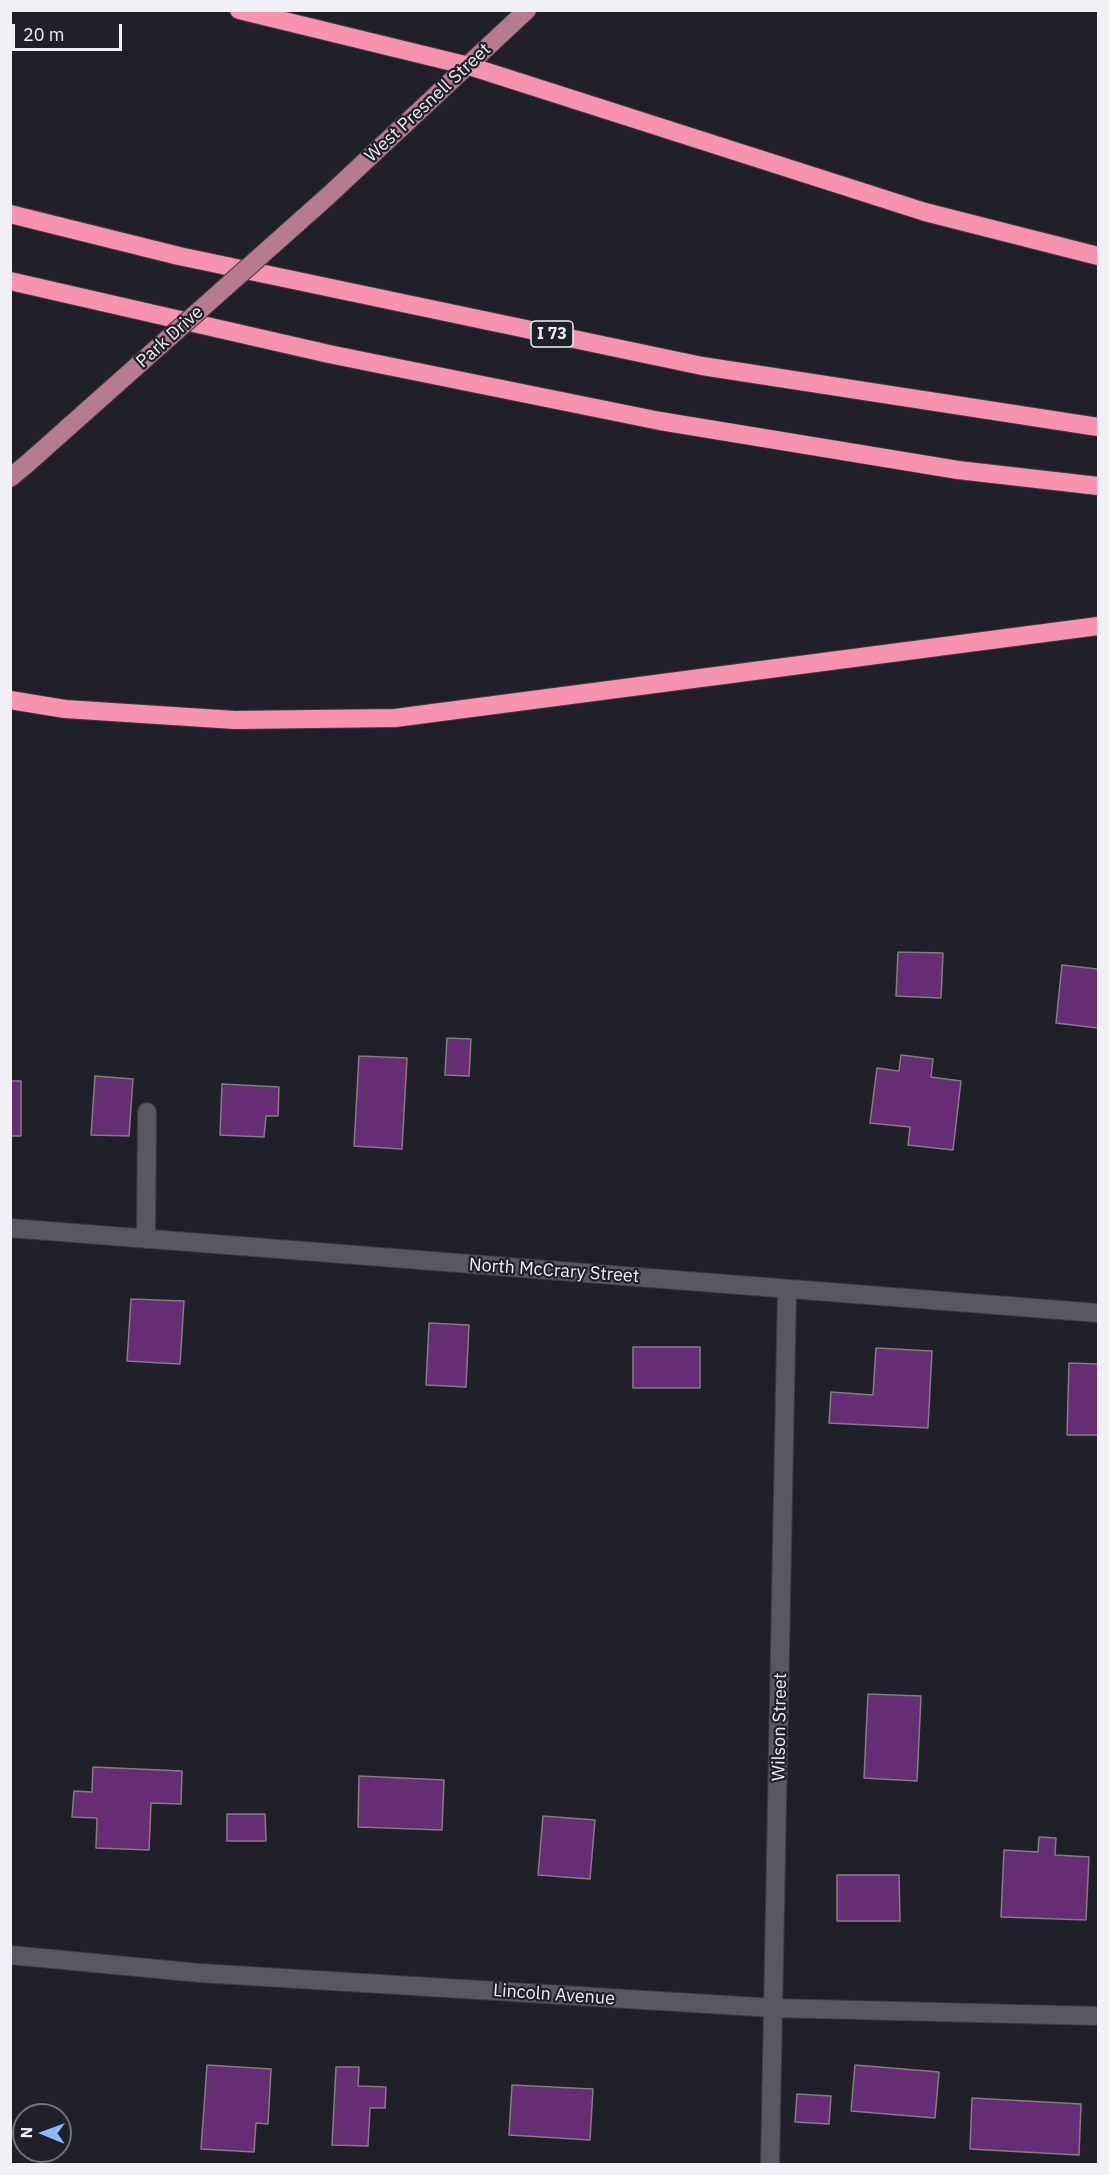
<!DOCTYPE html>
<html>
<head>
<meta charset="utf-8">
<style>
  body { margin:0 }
  #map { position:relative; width:1109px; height:2175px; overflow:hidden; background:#202029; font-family:"IBM Plex Sans",sans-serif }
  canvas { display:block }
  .frame { position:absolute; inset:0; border:12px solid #f0f0f6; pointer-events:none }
  .north { position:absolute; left:12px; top:2103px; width:60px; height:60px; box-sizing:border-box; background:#202029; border:2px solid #73737b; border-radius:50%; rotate:271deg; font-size:16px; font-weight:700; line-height:24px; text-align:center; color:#f0f0f6 }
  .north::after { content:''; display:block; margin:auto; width:21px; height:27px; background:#8cb9fc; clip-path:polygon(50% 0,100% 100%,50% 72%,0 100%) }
  .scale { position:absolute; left:12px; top:24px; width:110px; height:27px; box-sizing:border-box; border:3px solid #f0f0f6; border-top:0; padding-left:8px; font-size:18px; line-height:21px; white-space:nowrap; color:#f0f0f6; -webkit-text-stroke:4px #202029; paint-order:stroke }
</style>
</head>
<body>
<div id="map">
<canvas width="1109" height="2175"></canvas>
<div class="frame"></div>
<div class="north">N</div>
<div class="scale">20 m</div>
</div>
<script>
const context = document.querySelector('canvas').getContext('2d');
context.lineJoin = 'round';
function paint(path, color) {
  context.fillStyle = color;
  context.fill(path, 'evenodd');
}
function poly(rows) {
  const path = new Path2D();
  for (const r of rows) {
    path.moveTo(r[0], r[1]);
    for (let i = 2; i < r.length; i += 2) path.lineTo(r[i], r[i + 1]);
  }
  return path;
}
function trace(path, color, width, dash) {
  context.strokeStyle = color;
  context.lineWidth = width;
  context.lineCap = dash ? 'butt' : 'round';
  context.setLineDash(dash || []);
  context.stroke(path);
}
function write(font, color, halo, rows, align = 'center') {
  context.font = font + ' "IBM Plex Sans",sans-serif';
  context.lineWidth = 4.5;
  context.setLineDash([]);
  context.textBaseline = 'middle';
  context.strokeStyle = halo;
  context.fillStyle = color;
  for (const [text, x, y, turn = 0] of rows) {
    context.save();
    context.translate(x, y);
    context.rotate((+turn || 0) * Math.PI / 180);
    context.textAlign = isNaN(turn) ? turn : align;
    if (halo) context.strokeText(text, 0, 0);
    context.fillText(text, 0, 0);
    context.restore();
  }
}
const building = poly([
  [898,952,943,953,941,998,896,996,898,952],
  [1062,965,1098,969,1098,1028,1056,1023,1062,965],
  [447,1038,471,1039,469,1076,445,1075,447,1038],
  [901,1055,933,1059,931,1077,961,1081,953,1150,908,1145,910,1127,870,1123,877,1068,899,1071,901,1055],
  [359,1056,407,1058,402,1149,354,1146,359,1056],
  [95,1076,133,1079,129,1136,91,1135,95,1076],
  [10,1081,21,1081,21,1136,10,1136,10,1081],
  [222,1084,279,1087,278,1116,266,1116,264,1137,220,1135,222,1084],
  [131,1299,184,1301,180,1364,127,1361,131,1299],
  [429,1323,469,1325,466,1387,426,1385,429,1323],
  [633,1347,700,1347,700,1388,633,1388,633,1347],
  [876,1348,932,1351,928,1428,829,1423,831,1392,873,1395,876,1348],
  [1069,1363,1098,1364,1098,1435,1067,1435,1069,1363],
  [868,1694,921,1696,917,1781,864,1778,868,1694],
  [93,1767,182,1771,181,1804,151,1803,149,1850,96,1848,97,1818,72,1817,74,1791,92,1792,93,1767],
  [359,1776,444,1780,442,1830,358,1827,359,1776],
  [227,1814,265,1814,266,1841,227,1841,227,1814],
  [543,1816,595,1820,590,1879,538,1875,543,1816],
  [1039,1837,1056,1838,1055,1855,1089,1857,1086,1920,1001,1917,1004,1850,1038,1852,1039,1837],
  [837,1875,899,1875,900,1921,837,1921,837,1875],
  [207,2065,271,2069,268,2124,256,2123,254,2152,201,2149,207,2065],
  [855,2065,939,2072,935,2118,851,2111,855,2065],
  [336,2067,359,2067,358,2086,386,2087,385,2108,370,2108,368,2146,332,2145,336,2067],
  [512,2085,593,2089,590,2140,509,2135,512,2085],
  [797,2094,831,2096,829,2124,795,2122,797,2094],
  [972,2098,1081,2104,1079,2155,970,2149,972,2098]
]);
paint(building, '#662d74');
trace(building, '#847c85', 1.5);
const minor = poly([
  [10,1228,1098,1313],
  [146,1239,147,1112],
  [10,1955,200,1973,775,2008,1098,2016],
  [770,2164,787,1289]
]);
const major = poly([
  [328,196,527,10],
  [10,478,28,463]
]);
const highway = poly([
  [239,10,469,66,925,212,1098,256],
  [10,214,179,256,702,366,1098,427],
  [10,281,329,354,660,421,958,470,1098,486],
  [10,700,65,709,235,720,395,718,1098,626]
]);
trace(minor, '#3d3c43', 20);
trace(major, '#3d3c43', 20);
trace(highway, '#3d3c43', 20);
trace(minor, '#585862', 18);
trace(major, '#b77b90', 18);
trace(highway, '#f793af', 18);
const majorBridge = poly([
  [28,463,328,196]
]);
trace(majorBridge, '#3d3c43', 20, []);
trace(majorBridge, '#b77b90', 18);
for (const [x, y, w] of [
  [552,334,42]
]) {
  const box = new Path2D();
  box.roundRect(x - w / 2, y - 13, w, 26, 4.5);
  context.fillStyle = '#202029';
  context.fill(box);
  trace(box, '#f0f0f6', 1.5);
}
write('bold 16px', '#f0f0f6', null, [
  ["I 73",552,334]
]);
write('18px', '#f0f0f6', '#202029', [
  ["West Presnell Street",428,103,-43],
  ["Park Drive",170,337,-42],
  ["North McCrary Street",554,1271,4],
  ["Wilson Street",780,1727,-89],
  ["Lincoln Avenue",554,1995,4]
]);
</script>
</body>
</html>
